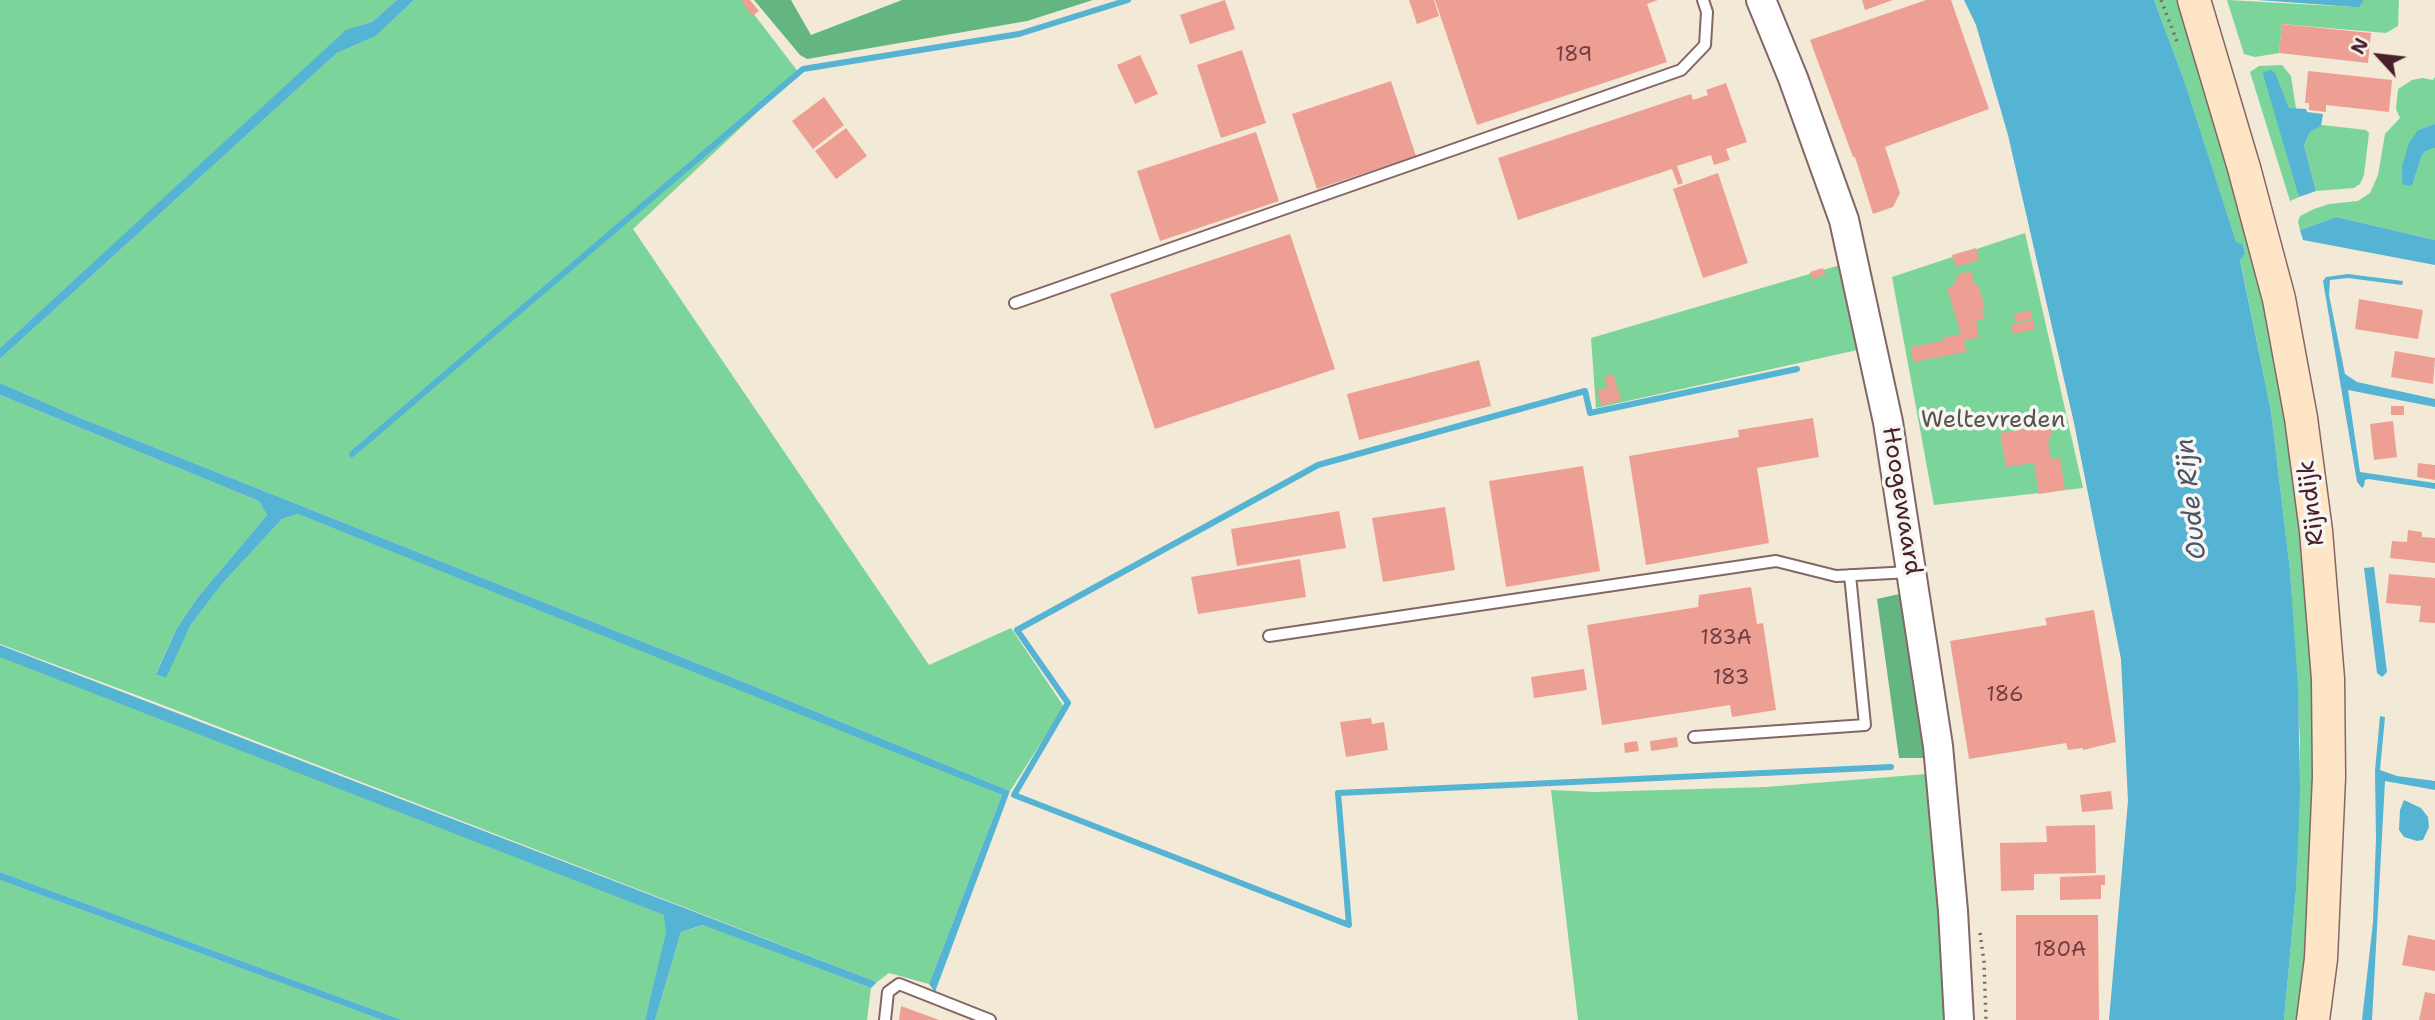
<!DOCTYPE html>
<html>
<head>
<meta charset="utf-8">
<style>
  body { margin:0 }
  #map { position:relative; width:2435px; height:1020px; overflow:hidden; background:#f3e9d7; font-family:"Shantell Sans",sans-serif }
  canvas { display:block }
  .north { position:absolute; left:2344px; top:21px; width:70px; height:70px; -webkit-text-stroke:5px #f6f6f2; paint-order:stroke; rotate:297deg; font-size:19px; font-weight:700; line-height:28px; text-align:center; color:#4a1f2b }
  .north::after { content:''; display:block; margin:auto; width:24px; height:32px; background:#4a1f2b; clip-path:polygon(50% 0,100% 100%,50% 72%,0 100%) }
</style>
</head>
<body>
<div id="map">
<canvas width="2435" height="1020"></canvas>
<div class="north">N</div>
</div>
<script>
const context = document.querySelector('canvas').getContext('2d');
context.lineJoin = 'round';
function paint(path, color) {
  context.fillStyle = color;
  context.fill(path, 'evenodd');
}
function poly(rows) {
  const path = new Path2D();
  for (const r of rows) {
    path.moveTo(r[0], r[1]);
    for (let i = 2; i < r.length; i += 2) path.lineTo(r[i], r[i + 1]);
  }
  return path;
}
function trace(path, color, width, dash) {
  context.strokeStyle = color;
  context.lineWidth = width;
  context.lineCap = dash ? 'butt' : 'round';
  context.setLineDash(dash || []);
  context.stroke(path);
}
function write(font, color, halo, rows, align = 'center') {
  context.font = font + ' "Shantell Sans",sans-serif';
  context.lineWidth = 7;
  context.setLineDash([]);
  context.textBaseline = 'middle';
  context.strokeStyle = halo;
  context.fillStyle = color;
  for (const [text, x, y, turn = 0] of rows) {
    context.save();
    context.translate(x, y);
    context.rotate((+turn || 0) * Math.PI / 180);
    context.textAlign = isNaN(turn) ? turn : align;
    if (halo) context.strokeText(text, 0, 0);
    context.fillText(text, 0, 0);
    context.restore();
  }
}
paint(poly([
  [0,0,397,0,372,22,346,31,0,348],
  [414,0,743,0,799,73,633,229,929,665,1011,628,1064,707,1010,791,719,672,78,417,0,383,0,359,337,53,376,36],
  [2154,0,2177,0,2245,217,2293,436,2319,742,2307,1020,2284,1020,2296,890,2300,740,2290,570,2271,411,2240,259,2245,254,2243,245,2236,243,2184,80],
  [2227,0,2354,7,2361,5,2363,0,2399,0,2398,26,2386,33,2282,24,2279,53,2255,57,2244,54],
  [2282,65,2291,76,2296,109,2289,108,2273,71,2299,197,2290,201,2250,72,2259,66],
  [2435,77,2435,124,2418,130,2413,183,2422,155,2426,151,2435,148,2435,240,2336,217,2300,230,2298,222,2300,216,2314,209,2329,204,2358,201,2370,193,2378,175,2385,134,2400,118,2396,109,2398,89,2412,80,2423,78,2433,80],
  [2322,125,2366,130,2369,133,2364,175,2360,184,2354,188,2316,191,2304,145,2310,132],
  [2025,233,2083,488,1934,505,1892,277],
  [1847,263,1862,349,1596,408,1591,338],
  [0,395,259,501,267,515,198,597,177,628,156,673,165,677,190,626,222,584,282,519,298,514,716,678,1002,795,929,984,889,973,877,982,160,704,0,644],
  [0,656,665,915,667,933,645,1020,402,1020,0,872],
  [1926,774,1939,869,1955,1020,1578,1020,1551,790,1594,792,1766,787],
  [0,880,382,1020,0,1020],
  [704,925,871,988,867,1020,655,1020,681,932]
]), '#7bd499');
paint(poly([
  [754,0,791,0,811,35,902,0,1093,0,1027,21,807,59,800,55],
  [1908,592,1924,758,1899,758,1877,599]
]), '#64b681');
paint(poly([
  [397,0,414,0,376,36,337,53,0,359,0,348,346,30,372,22],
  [1964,0,2154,0,2184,80,2236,242,2243,245,2245,254,2240,260,2271,411,2290,570,2298,688,2300,791,2296,890,2284,1020,2109,1020,2128,801,2121,659,2074,423,2008,135,1976,25],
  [2258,0,2363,0,2363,2,2359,7,2354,7],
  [2271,70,2275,73,2289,108,2306,109,2307,112,2323,114,2321,126,2310,132,2304,145,2316,191,2299,197,2263,74,2264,72],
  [2435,124,2435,148,2426,151,2422,155,2413,183,2410,186,2402,184,2402,166,2409,143,2418,130],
  [2336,217,2435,240,2435,265,2303,240,2300,230],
  [2348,274,2403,281,2402,285,2348,278,2330,280,2329,295,2345,374,2357,382,2435,399,2435,407,2348,390,2360,472,2435,483,2435,489,2368,479,2365,480,2364,486,2362,488,2357,482,2323,281,2326,277],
  [0,383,78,417,719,672,1010,791,935,992,929,984,1002,795,298,514,282,519,222,584,190,626,166,678,156,674,177,628,198,597,267,515,259,501,0,395],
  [2374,567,2387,672,2382,677,2377,673,2364,568],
  [0,645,877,982,871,988,703,925,681,932,655,1020,645,1020,666,933,664,915,0,657],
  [2380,716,2385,717,2380,770,2397,776,2435,781,2435,790,2385,781,2372,1020,2362,1020,2373,922,2376,838,2375,771],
  [2404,800,2421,808,2428,817,2429,827,2423,840,2417,841,2404,837,2399,830,2400,810],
  [0,872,402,1020,382,1020,0,880]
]), '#55b3d3');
trace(poly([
  [1797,369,1590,413,1585,391,1318,465,1017,630,1068,703,1014,795,1349,925,1338,793,1891,767],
  [352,454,803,69,1019,34,1128,0]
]), '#55b3d3', 6);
paint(poly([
  [741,0,750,0,759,11,752,16],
  [1225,0,1235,29,1190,44,1180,15],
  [1409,0,1434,0,1439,16,1417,24],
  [1435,0,1658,0,1647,4,1667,62,1477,125],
  [1862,0,1893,0,1865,10],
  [1926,0,1951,0,1989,109,1885,147,1900,193,1893,207,1873,214,1855,157,1853,157,1810,40],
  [2282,24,2371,33,2368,63,2279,53],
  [1242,50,1266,123,1221,138,1197,65],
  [1140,55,1158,94,1135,104,1117,65],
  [2308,71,2392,80,2389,112,2326,105,2326,112,2309,110,2309,103,2305,103],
  [1391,81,1416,156,1317,189,1292,114],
  [1726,83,1747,142,1726,149,1730,160,1714,165,1711,155,1677,166,1683,183,1678,185,1672,169,1518,220,1498,158,1691,94,1693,100,1708,95,1706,90],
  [824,97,844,125,813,149,792,121],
  [846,128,867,156,836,179,815,151],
  [1256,132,1279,201,1160,241,1137,171],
  [1718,173,1748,263,1703,278,1673,189],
  [1290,234,1335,369,1155,429,1110,294],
  [1976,248,1979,260,1956,267,1952,255],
  [1823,268,1825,275,1812,279,1810,272],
  [1971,271,1975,286,1979,285,1985,310,1982,310,1984,319,1976,321,1979,337,1964,340,1966,352,1913,362,1911,347,1943,341,1942,338,1961,334,1947,288,1954,286,1953,281,1958,280,1957,275],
  [2359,299,2423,310,2418,339,2355,329],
  [2030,310,2032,319,2016,322,2014,314],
  [2033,320,2035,329,2013,334,2011,325],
  [2395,351,2435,358,2433,384,2391,377],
  [1479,360,1491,406,1359,440,1347,394],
  [1613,374,1621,400,1602,406,1597,391,1608,387,1604,377],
  [2391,406,2404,406,2404,415,2391,415],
  [1813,418,1819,457,1757,468,1769,543,1646,565,1629,456,1739,437,1738,430],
  [2393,421,2397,457,2374,460,2370,424],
  [2046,426,2051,429,2052,436,2048,441,2051,459,2060,458,2065,490,2039,494,2034,463,2006,467,2000,433],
  [2418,463,2435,465,2435,480,2417,477],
  [1583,466,1600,571,1506,587,1489,481],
  [1445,507,1455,570,1383,582,1372,518],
  [1339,511,1346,548,1237,566,1231,529],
  [2408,530,2422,532,2422,537,2435,538,2435,563,2390,558,2392,541,2407,542],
  [1300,559,1306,597,1198,614,1191,577],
  [2389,574,2435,578,2435,623,2419,622,2421,606,2386,603],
  [1751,587,1757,624,1763,623,1776,710,1732,717,1730,705,1602,725,1587,625,1698,607,1699,595],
  [2094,610,2116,742,2083,750,2083,748,2068,750,2066,743,1969,759,1950,641,2047,625,2045,618],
  [1584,669,1587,690,1534,698,1531,677],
  [1371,718,1372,724,1384,722,1388,750,1346,757,1340,722],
  [1677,737,1678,747,1651,751,1650,741],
  [1637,741,1639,751,1625,753,1624,743],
  [2111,791,2113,809,2082,812,2080,795],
  [2095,825,2096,873,2034,874,2034,890,2001,891,2000,843,2047,842,2046,826],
  [2105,875,2105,885,2101,885,2101,899,2060,900,2060,877],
  [2016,915,2098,915,2099,1020,2016,1020],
  [2408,935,2435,940,2435,971,2402,965],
  [2425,992,2435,994,2435,1020,2419,1020],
  [901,1006,939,1020,899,1020]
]), '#ee9f93');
const service = poly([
  [1015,303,1681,70,1705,45,1707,12,1703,0],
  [1269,636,1776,561,1836,576,1910,572],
  [1694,737,1865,725,1850,575],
  [885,1020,888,992,899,984,990,1020]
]);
const tertiary = poly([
  [1761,0,1793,78,1844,220,1888,422,1938,746,1953,911,1959,1020]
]);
const secondary = poly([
  [2194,0,2244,168,2279,299,2301,418,2316,531,2328,679,2329,777,2321,959,2313,1020]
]);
trace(service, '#856667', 14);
trace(tertiary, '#856667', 32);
trace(secondary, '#856667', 35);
trace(poly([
  [2161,0,2178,44],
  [1980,933,1984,962,1986,1020]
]), '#856667', 3.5, [2, 5]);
trace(service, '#fff', 10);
trace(tertiary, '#fff', 28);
trace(secondary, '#fde5c5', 32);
write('21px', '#733f45', null, [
  ["189",1574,56],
  ["183A",1726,639],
  ["183",1731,679],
  ["186",2005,696],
  ["180A",2060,951]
]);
write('24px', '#59554c', '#f6f6f2', [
  ["Weltevreden",1993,421]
]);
write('24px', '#4a1f2b', '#f6f6f2', [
  ["Hoogewaard",1901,501,81],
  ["Rijndijk",2312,503,-97]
]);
write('italic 26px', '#4e5366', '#f6f6f2', [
  ["Oude Rijn",2192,499,-96]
]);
</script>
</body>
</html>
